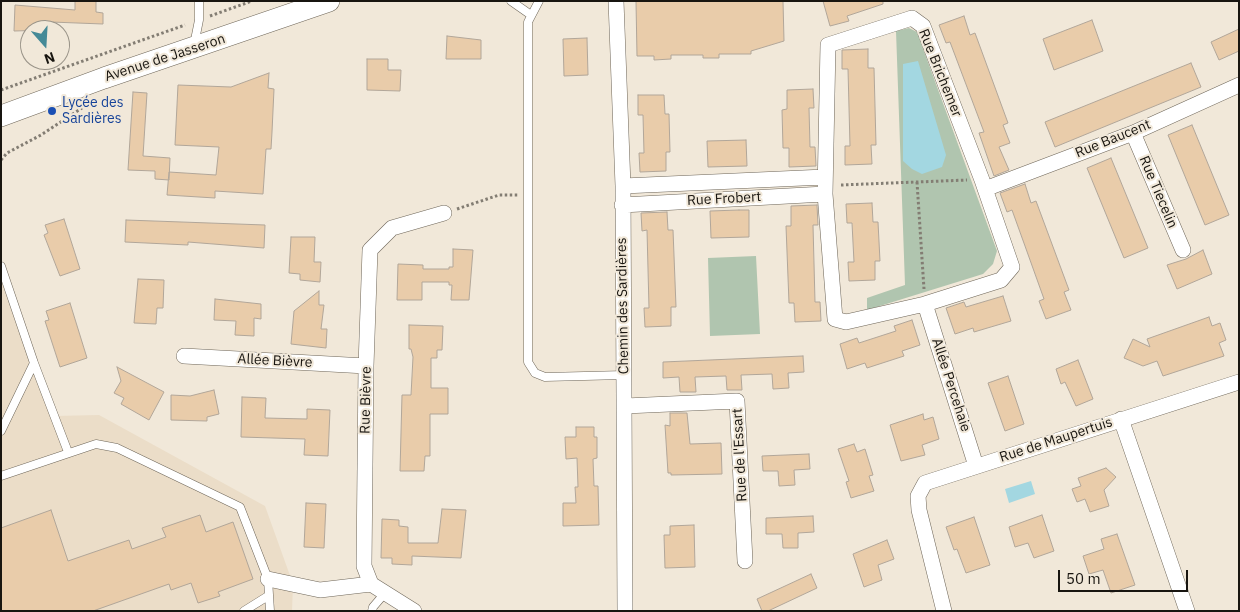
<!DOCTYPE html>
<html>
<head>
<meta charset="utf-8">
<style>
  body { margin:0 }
  #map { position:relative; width:1240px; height:612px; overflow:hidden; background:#f1e8d9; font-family:"IBM Plex Sans",sans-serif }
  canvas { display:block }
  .frame { position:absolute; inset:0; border:2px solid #181510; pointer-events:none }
  .north { position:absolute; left:20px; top:20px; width:50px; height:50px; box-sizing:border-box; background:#f1e8d9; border:1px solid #9a9489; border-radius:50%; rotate:161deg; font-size:14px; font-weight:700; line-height:20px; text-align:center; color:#181510 }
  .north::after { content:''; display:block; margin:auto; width:18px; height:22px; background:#458a97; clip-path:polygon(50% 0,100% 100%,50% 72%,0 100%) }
  .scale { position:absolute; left:1058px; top:570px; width:130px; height:22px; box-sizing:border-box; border:2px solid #181510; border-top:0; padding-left:6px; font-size:15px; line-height:18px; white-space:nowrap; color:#181510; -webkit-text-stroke:4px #f1e8d9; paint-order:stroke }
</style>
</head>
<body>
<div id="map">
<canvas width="1240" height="612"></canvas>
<div class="frame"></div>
<div class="north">N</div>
<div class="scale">50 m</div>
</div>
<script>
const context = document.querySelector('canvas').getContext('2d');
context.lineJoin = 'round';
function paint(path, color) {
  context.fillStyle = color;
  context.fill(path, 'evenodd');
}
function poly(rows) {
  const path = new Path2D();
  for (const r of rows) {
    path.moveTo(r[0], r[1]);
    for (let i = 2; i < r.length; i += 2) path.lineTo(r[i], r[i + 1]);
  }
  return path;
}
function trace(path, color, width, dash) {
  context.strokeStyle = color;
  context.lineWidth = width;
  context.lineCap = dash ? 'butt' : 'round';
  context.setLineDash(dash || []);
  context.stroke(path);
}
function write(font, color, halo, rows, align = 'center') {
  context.font = font + ' "IBM Plex Sans",sans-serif';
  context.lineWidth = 4;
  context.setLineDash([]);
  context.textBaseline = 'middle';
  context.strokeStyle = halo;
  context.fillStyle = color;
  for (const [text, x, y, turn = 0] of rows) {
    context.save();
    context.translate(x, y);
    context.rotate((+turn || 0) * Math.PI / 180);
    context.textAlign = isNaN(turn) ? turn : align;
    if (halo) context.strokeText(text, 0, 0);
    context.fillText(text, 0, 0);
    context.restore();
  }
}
paint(poly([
  [1,263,54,416,99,415,265,506,293,584,292,611,1,611]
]), '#ebddc8');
paint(poly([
  [909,28,917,32,997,251,993,264,983,274,867,310,867,298,905,285,896,31],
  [756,256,760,334,710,336,708,258]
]), '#b0c5af');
paint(poly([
  [918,61,946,155,942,167,922,174,912,169,903,161,903,64],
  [1031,481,1035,494,1009,503,1005,489]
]), '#a3d7e1');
const building = poly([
  [75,1,96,1,96,12,103,13,103,24,51,22,50,30,14,31,15,5,75,10,75,1],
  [636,1,783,1,784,41,751,51,751,54,719,54,719,58,703,58,703,55,671,55,671,59,654,60,654,56,637,56,636,1],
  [823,1,883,1,883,4,847,16,849,21,830,26,823,1],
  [964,16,970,35,975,33,1008,123,1003,125,1010,143,999,147,1009,170,994,176,979,133,984,132,950,42,946,43,939,25,964,16],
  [1092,20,1103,51,1054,70,1043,39,1092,20],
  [1239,29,1239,51,1219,60,1211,42,1239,29],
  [447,36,481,40,481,59,446,59,447,36],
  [587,38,588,75,564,76,563,39,587,38],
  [868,49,868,68,874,68,876,145,871,145,872,164,845,165,845,146,850,146,848,69,842,69,842,50,868,49],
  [367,59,388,59,388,70,401,70,400,91,367,90,367,59],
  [1191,63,1201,87,1055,147,1045,122,1191,63],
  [269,73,268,88,274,89,272,132,271,149,266,149,263,194,215,191,215,198,167,195,169,172,216,175,219,147,175,145,178,85,231,87,269,73],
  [813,89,814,108,809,108,810,147,815,147,816,166,789,167,789,148,783,148,782,110,787,109,787,90,813,89],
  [133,92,147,93,143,156,170,158,169,180,155,179,155,171,128,170,133,92],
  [638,95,664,95,665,114,669,114,670,152,666,152,666,171,640,172,639,153,644,153,643,115,638,115,638,95],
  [1192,125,1229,215,1205,225,1168,135,1192,125],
  [746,140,747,166,708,167,707,141,746,140],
  [1111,158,1148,248,1124,258,1087,168,1111,158],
  [1025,184,1031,203,1036,201,1069,290,1064,292,1071,310,1046,319,1039,301,1044,299,1025,246,1012,210,1007,212,1000,193,1025,184],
  [872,203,873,222,878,222,880,261,875,261,875,280,849,281,848,262,854,262,852,223,847,223,846,204,872,203],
  [817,205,818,225,813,225,815,302,820,302,821,321,795,322,794,303,789,303,786,226,791,226,791,206,817,205],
  [739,210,749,210,749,237,711,238,710,211,739,210],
  [667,212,668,230,673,230,676,307,671,307,671,326,645,327,644,308,649,308,647,230,642,231,641,213,667,212],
  [64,219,80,269,60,276,44,235,48,233,45,225,64,219],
  [126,220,265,225,264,248,188,242,188,245,125,242,126,220],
  [291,237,315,237,314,262,321,262,320,282,300,280,300,274,289,273,291,237],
  [453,249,473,250,469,300,451,300,452,285,449,285,449,282,422,282,422,300,397,300,398,264,423,265,423,269,449,269,449,267,453,267,453,249],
  [1203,250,1212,274,1177,289,1167,265,1186,259,1203,250],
  [138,279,164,280,163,308,157,308,156,324,134,323,138,279],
  [319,291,319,305,324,305,321,329,327,329,326,348,291,344,294,311,319,291],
  [1003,296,1011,321,974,332,973,328,955,334,946,308,964,302,966,307,1003,296],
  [215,299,261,304,261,319,254,318,254,336,235,335,236,321,214,320,215,299],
  [70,303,87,358,60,367,45,321,49,320,46,311,70,303],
  [1209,317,1212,326,1220,323,1226,340,1219,343,1224,356,1163,376,1157,361,1143,366,1124,358,1133,339,1150,347,1147,339,1209,317],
  [912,320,920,345,902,351,904,356,867,368,865,363,847,369,840,344,857,338,859,343,896,331,894,326,912,320],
  [409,325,443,326,442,350,437,350,437,358,431,358,431,388,448,388,448,414,430,414,430,456,425,456,424,471,400,471,402,395,411,395,413,357,411,349,409,349,409,325],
  [803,356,804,372,788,373,789,388,773,389,772,374,741,375,742,390,727,390,726,376,695,377,696,392,680,392,679,377,663,378,663,362,803,356],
  [1078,360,1093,399,1076,406,1065,382,1061,384,1056,369,1078,360],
  [117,367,164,392,149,420,121,404,124,398,114,393,121,381,117,367],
  [1008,376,1024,424,1005,431,988,383,1008,376],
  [214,390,219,414,207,417,207,421,171,420,171,395,190,396,214,390],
  [242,397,266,398,265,418,307,419,307,409,330,410,328,456,304,455,305,439,241,437,242,397],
  [670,413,687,413,690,444,721,443,722,474,671,475,671,473,668,473,665,425,670,426,670,413],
  [923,414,924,420,933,417,939,439,922,445,925,455,901,461,890,425,923,414],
  [576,427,594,427,594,437,597,437,597,458,593,459,594,486,598,486,599,525,563,526,563,503,576,503,575,487,578,487,577,458,566,459,565,437,576,437,576,427],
  [854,444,857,452,865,449,873,475,869,476,874,491,851,498,846,482,849,481,838,449,854,444],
  [809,454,810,469,794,470,795,485,779,486,778,471,763,471,762,456,809,454],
  [1106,468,1116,477,1104,490,1109,506,1090,512,1085,499,1077,502,1072,489,1081,486,1078,478,1106,468],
  [306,503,326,504,324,548,304,547,306,503],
  [442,509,466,510,461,558,412,556,412,565,392,564,392,558,381,558,382,519,399,520,399,526,408,527,408,543,438,543,442,509],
  [51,510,68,561,129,540,132,549,166,537,162,528,200,515,206,532,233,522,253,579,218,592,220,596,198,603,191,583,171,590,169,584,93,611,1,611,1,528,51,510],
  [1042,515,1054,551,1034,558,1028,543,1015,547,1009,527,1042,515],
  [813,516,814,532,798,533,798,548,783,548,782,534,766,534,766,518,813,516],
  [974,517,990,565,966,573,957,549,954,550,946,527,974,517],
  [694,525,695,567,665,568,664,535,670,535,670,526,694,525],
  [1117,534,1135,585,1111,593,1103,570,1089,574,1083,556,1104,549,1101,539,1117,534],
  [887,540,894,559,878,565,882,580,864,587,853,554,887,540],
  [811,574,817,588,768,611,762,611,757,599,811,574]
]);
paint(building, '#e9ccaa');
trace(building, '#b1a699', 1);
const lane = poly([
  [511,1,531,15],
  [539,1,528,22,528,362,535,373,545,377,624,375],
  [194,45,199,20,199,1],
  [1,266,34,363,68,452],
  [1,431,34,363],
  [1,476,96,444,117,448,240,507,268,579,270,611],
  [244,611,268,596],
  [372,611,373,607,385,593]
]);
const street = poly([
  [616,1,623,186,625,611],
  [912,18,923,26,982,180,1012,267,1001,280,925,304,846,322,835,319,825,194,828,45,912,18],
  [1133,133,1183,250],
  [623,186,825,177],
  [985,189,1133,133,1239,85],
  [622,205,825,194],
  [925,304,976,466],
  [184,356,366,366],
  [625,406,737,401,745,561],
  [1121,419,1187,611],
  [268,579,320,590,371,584],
  [414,611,371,584,364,566,366,366,370,250,392,228,444,213],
  [944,611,919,510,918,496,925,483,1239,382]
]);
const secondary = poly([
  [1,116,104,78,329,1]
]);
trace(lane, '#6e6659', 9);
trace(street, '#6e6659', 16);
trace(secondary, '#6e6659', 22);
trace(poly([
  [210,16,252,1],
  [1,90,185,25],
  [1,160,7,153,41,135,82,108],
  [917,182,924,289],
  [841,185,967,180],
  [457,209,499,195,518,195]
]), '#837d73', 3, [2.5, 2.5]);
trace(lane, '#fff', 8);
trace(street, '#fff', 15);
trace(secondary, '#fff', 21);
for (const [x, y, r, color] of [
  [52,111,5,"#1a4fb4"]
]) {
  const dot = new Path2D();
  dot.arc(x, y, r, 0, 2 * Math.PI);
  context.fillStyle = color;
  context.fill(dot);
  trace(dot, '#f1e8d9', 2);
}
write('14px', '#181510', '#f1e8d9', [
  ["Avenue de Jasseron",165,58,-18],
  ["Rue Brichemer",940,73,68],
  ["Rue Baucent",1113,139,-22],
  ["Rue Tiecelin",1158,192,67],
  ["Rue Frobert",724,199,-3],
  ["Chemin des Sardières",623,306,-91],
  ["Allée Bièvre",275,361,3],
  ["Allée Percehaie",951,385,72],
  ["Rue Bièvre",366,400,-89],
  ["Rue de Maupertuis",1056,440,-18],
  ["Rue de l'Essart",740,455,-93]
]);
write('14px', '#164399', '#f1e8d9', [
  ["Lycée des",62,103],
  ["Sardières",62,119]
], 'left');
</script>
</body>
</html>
